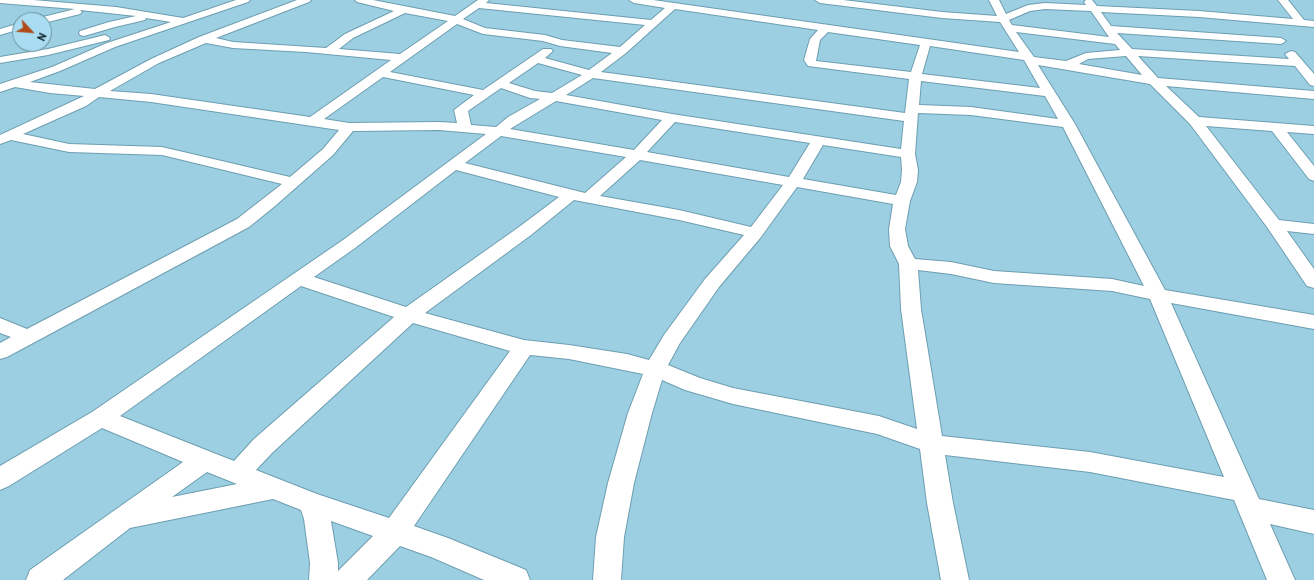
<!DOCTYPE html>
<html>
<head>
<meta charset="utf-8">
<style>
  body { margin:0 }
  #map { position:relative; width:1314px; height:580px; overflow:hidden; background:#9ccfe2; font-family:"PT Sans",sans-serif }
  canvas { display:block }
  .north { position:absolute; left:12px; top:12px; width:40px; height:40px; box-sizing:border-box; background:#a9dcf0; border:1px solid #688e9d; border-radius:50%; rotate:116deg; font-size:11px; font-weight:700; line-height:16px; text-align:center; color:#061a21 }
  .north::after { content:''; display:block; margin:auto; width:14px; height:18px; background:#af4b18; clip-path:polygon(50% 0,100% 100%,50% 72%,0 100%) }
</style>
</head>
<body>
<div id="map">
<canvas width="1314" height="580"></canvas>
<div class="north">N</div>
</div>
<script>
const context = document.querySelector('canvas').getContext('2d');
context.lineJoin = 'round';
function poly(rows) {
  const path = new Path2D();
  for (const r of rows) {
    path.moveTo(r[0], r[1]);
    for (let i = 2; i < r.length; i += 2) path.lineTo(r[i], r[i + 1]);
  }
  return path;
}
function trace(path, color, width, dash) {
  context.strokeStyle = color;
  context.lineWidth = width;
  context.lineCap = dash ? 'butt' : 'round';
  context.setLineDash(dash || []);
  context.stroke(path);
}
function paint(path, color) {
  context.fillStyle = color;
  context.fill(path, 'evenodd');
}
const street = poly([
  [0,0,33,0,116,7,183,18,236,0,250,0,248,2,115,47,60,71,30,82,95,89,151,59,199,37,297,0,311,0,309,2,216,38,233,42,326,48,345,34,394,11,357,2,355,0,373,0,455,16,478,0,489,0,486,3,651,20,665,8,634,3,629,0,653,0,1019,52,1000,22,942,18,820,3,815,0,843,0,942,12,997,16,989,0,999,0,1006,14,1028,5,1045,3,1086,5,1084,2,1086,0,1092,0,1097,6,1199,11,1293,19,1278,0,1288,0,1304,20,1314,21,1314,27,1199,17,1101,12,1111,26,1281,38,1286,41,1281,44,1117,33,1132,49,1289,59,1285,54,1291,51,1295,52,1314,74,1314,86,1310,85,1295,66,1138,56,1158,78,1314,91,1314,99,1166,86,1199,117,1314,126,1314,134,1287,132,1314,166,1314,181,1309,179,1272,131,1206,126,1279,220,1314,224,1314,234,1287,231,1314,269,1314,288,1307,286,1267,227,1190,124,1150,84,1038,65,1075,124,1165,290,1314,315,1314,329,1171,303,1259,499,1314,510,1314,534,1270,524,1295,580,1267,580,1234,500,1090,472,945,455,953,503,969,580,941,580,927,503,920,449,877,434,733,404,685,390,662,380,652,413,634,483,624,537,621,580,593,580,596,537,608,483,628,413,643,374,569,359,530,355,414,526,448,538,526,570,530,580,484,580,431,557,400,546,367,580,309,580,310,563,304,519,301,510,273,499,130,528,63,580,26,580,30,570,183,462,102,428,9,486,0,490,0,466,92,412,343,240,486,134,439,130,353,131,333,155,275,206,249,227,7,357,0,359,0,343,11,337,0,333,0,318,27,329,237,219,282,184,162,155,69,152,11,140,0,144,0,135,84,96,50,93,15,87,0,92,0,84,52,67,107,43,171,22,146,18,145,20,115,27,84,36,80,35,79,33,80,31,109,22,136,16,80,10,82,12,80,14,44,23,44,20,38,20,39,18,75,9,0,3,0,0],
  [479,8,645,25,620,47,562,40,545,35,485,28,463,19,479,8],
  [675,9,818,30,810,39,804,60,808,66,909,79,905,113,601,72,626,53,675,9],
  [1045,9,1091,11,1109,37,1012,25,1009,20,1030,11,1045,9],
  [405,13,448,21,400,54,339,49,353,38,405,13],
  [457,24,483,34,543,41,560,46,612,53,589,70,545,58,553,51,551,49,543,49,483,90,390,72,457,24],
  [828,32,920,45,911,72,816,61,820,40,828,32],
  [1016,32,1115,44,1120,50,1086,53,1066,61,1034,57,1016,32],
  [206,43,233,48,306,52,391,60,310,117,151,94,110,91,159,63,206,43],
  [930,46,1024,60,1040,88,922,74,930,46],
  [1126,56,1142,75,1079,64,1088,59,1126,56],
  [538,63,582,75,552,93,535,91,509,83,538,63],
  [383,77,474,95,454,110,457,123,439,122,349,123,324,119,383,77],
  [593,78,904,121,901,149,672,114,566,95,593,78],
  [921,81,1045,96,1058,119,971,107,919,105,921,81],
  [501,88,530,98,540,99,508,117,496,127,471,125,468,111,501,88],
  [99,97,151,102,339,130,323,149,290,177,162,147,69,144,23,134,86,106,99,97],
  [556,101,662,120,634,150,510,129,556,101],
  [918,113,971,115,1063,127,1144,286,1112,279,994,271,951,262,915,259,908,246,905,229,910,201,917,182,918,170,915,154,918,113],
  [675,122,810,143,789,177,647,152,675,122],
  [501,136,626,157,585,193,465,163,501,136],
  [823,145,901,157,902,170,901,182,896,195,803,179,823,145],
  [640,160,783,185,751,227,679,210,600,196,640,160],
  [456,170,559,197,519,227,406,307,314,277,355,248,456,170],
  [797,187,893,204,889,229,890,246,899,264,901,309,917,429,879,416,733,388,700,378,668,365,680,343,719,287,761,237,797,187],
  [574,200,679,220,744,235,705,279,664,335,649,360,627,354,569,345,524,340,425,313,531,235,574,200],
  [918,270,951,274,994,283,1112,291,1150,299,1224,477,1090,452,942,436,921,309,918,270],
  [301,286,394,317,254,439,234,461,120,416,301,286],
  [413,323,510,351,389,518,317,494,256,470,272,453,413,323],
  [207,472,237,484,172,497,207,472],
  [331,521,373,536,338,571,338,563,331,521],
  [20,23,20,29,0,35,0,29,20,23],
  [105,35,110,38,109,40,48,55,0,63,0,57,48,49,105,35]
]);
trace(street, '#6d9eb1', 2);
paint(street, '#fff');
</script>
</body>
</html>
